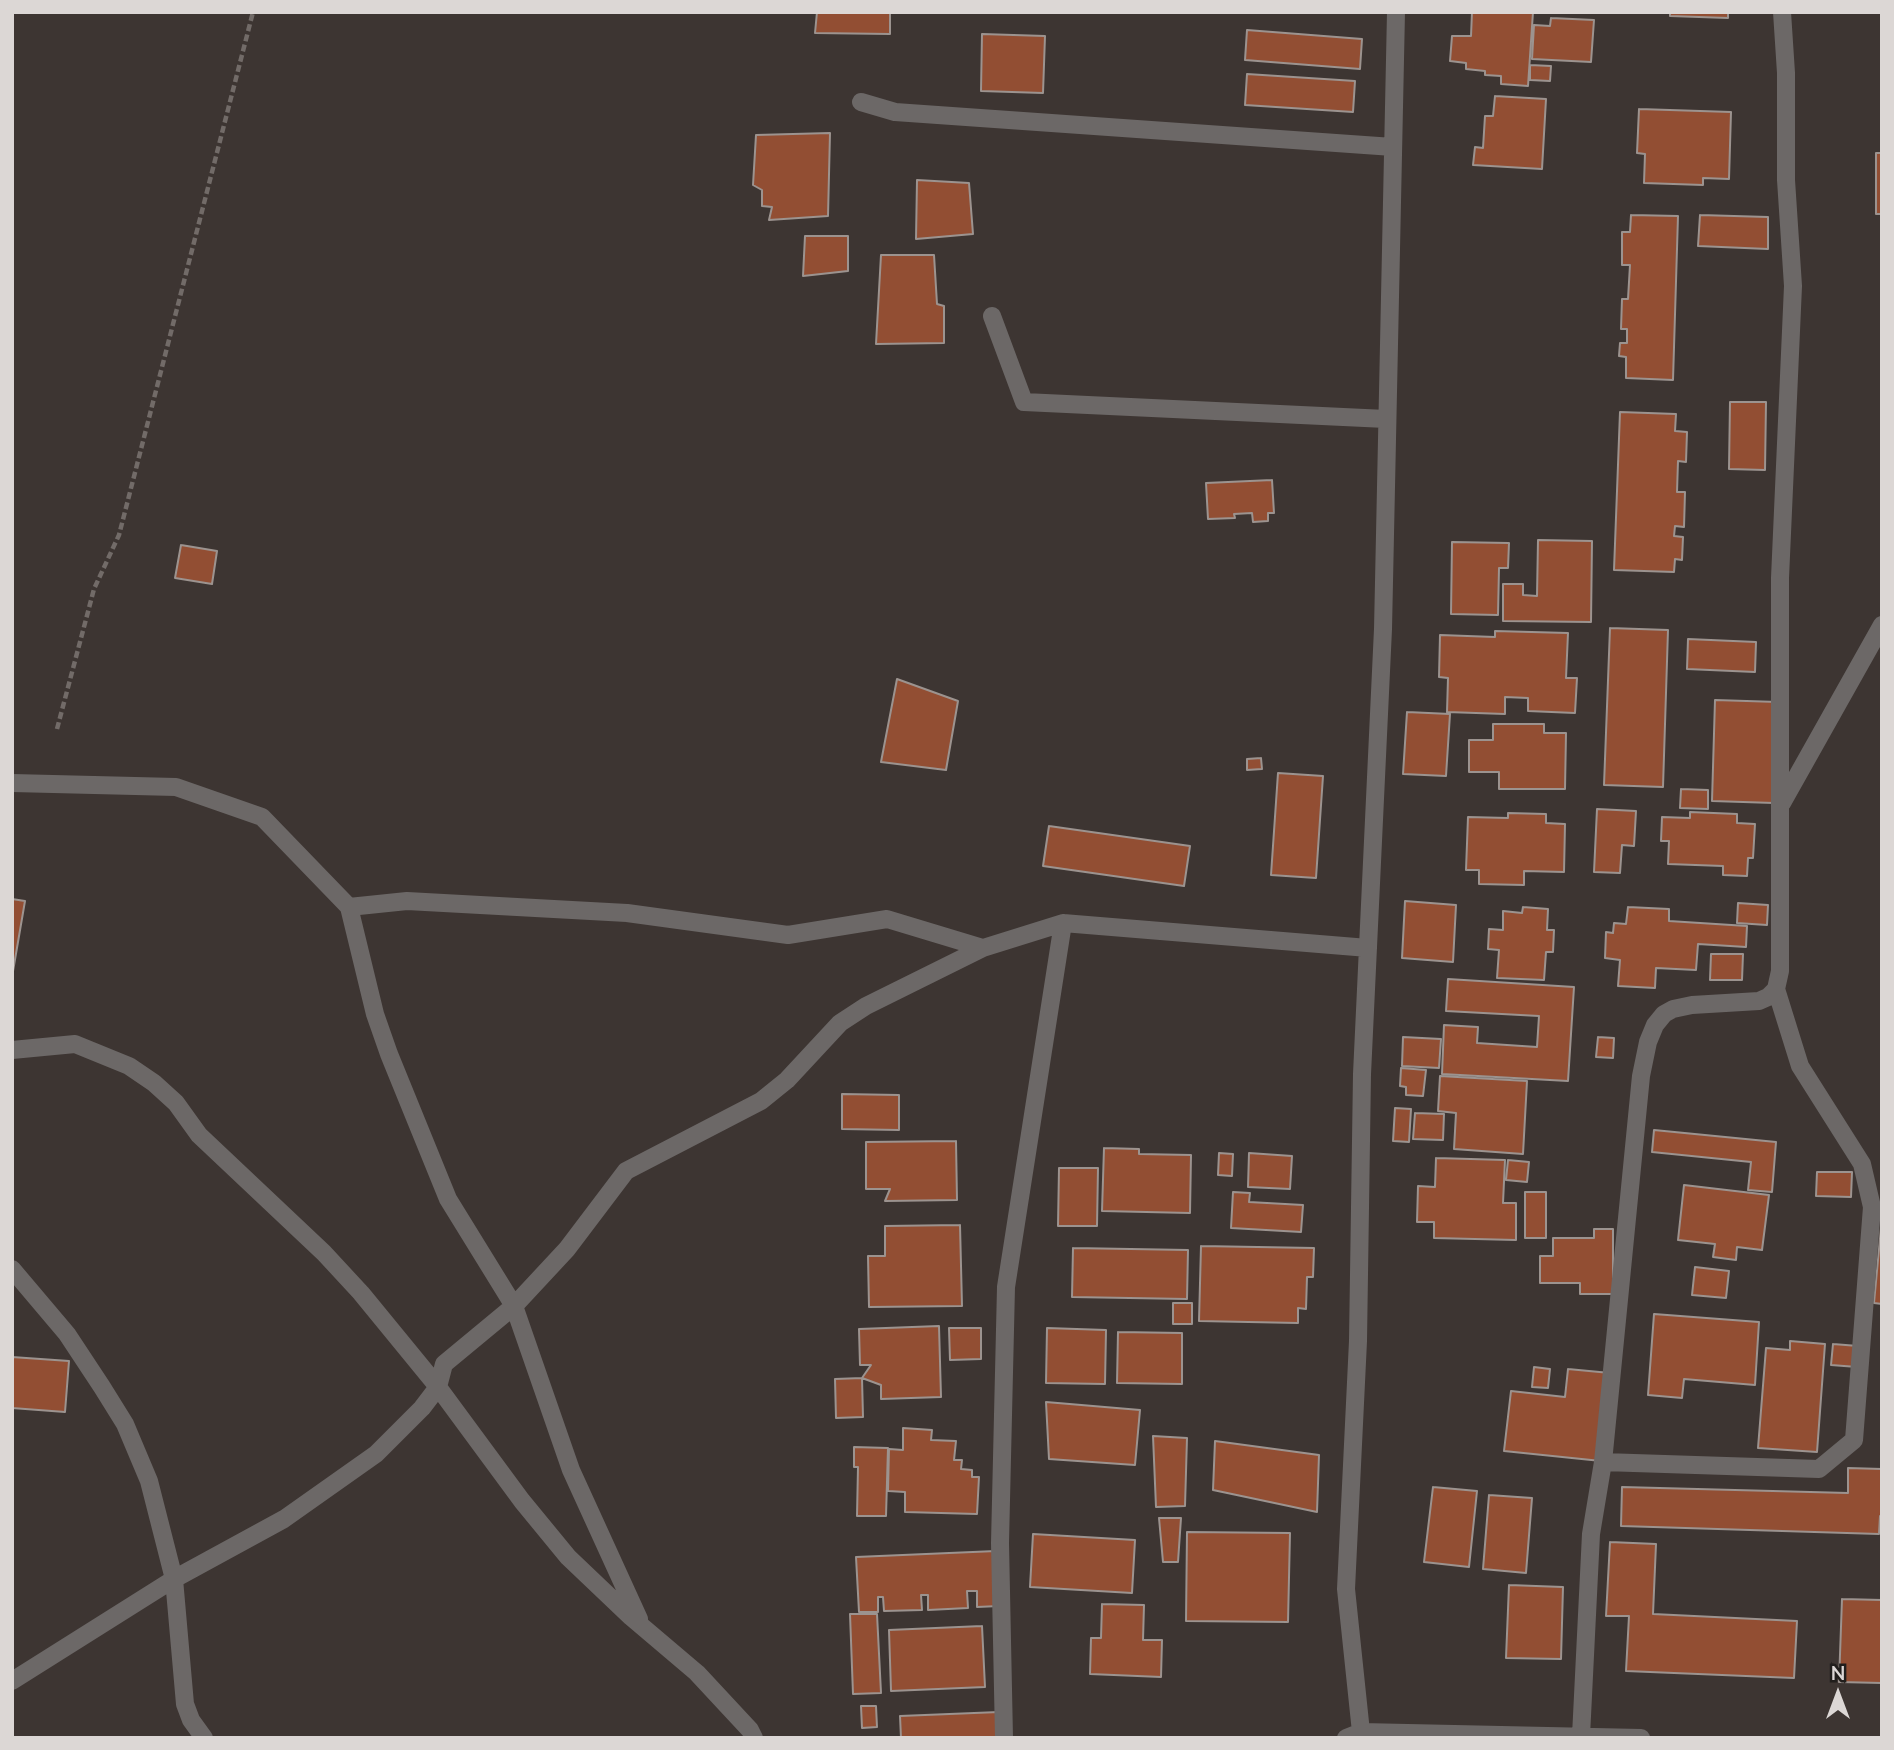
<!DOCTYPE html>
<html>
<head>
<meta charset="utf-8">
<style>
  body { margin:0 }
  #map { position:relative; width:1894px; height:1750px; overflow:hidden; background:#3d3532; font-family:Lato,sans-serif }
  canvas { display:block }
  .frame { position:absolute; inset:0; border:14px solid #dcd7d5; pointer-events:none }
  .north { position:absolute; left:1803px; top:1659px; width:70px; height:70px; -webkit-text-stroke:5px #211e1c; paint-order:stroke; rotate:0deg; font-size:19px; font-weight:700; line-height:28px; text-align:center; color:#dcd7d5 }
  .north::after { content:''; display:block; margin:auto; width:24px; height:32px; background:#dcd7d5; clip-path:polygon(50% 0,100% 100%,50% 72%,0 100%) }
</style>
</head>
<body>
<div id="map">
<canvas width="1894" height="1750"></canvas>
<div class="frame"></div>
<div class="north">N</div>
</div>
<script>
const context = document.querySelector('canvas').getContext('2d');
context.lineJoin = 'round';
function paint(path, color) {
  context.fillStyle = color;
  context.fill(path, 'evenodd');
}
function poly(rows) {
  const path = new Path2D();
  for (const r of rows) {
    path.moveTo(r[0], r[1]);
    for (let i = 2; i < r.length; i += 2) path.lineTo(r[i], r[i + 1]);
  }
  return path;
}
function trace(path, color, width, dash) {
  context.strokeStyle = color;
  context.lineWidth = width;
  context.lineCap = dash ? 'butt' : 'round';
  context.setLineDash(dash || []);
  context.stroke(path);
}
const building = poly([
  [817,12,890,12,890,34,815,33,817,12],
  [1472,12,1533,12,1528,86,1501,84,1501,76,1485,75,1485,71,1466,69,1466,63,1450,61,1452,36,1471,36,1472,12],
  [1670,12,1728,12,1728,18,1670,16,1670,12],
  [1551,18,1594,20,1591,62,1532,59,1534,25,1550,26,1551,18],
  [1247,30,1362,39,1360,69,1245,60,1247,30],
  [982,34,1045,36,1043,93,981,91,982,34],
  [1530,65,1551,66,1550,81,1530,80,1530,65],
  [1247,74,1355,81,1353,112,1245,105,1247,74],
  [1495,96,1546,99,1542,169,1473,165,1475,147,1483,148,1485,116,1493,116,1495,96],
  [1639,109,1731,112,1729,179,1703,178,1703,185,1644,183,1645,154,1637,153,1639,109],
  [830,133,828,216,769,220,772,207,762,206,762,190,753,185,756,135,830,133],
  [1876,153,1882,153,1882,214,1876,214,1876,153],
  [917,180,969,183,973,234,916,239,917,180],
  [1631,215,1678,216,1673,380,1626,378,1626,357,1619,356,1620,343,1627,343,1627,329,1621,329,1622,299,1628,299,1630,265,1622,265,1622,232,1630,232,1631,215],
  [1700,215,1768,217,1768,249,1698,246,1700,215],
  [805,236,848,236,848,271,803,276,805,236],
  [881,255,934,255,937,304,944,306,944,343,876,344,881,255],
  [1730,402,1766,402,1765,470,1729,469,1730,402],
  [1620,412,1676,414,1675,431,1687,432,1686,462,1678,461,1677,492,1685,492,1684,527,1675,526,1674,536,1683,537,1682,560,1675,559,1674,572,1614,570,1620,412],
  [1272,480,1274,513,1268,513,1268,521,1253,522,1252,513,1234,514,1235,518,1208,519,1206,483,1272,480],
  [1538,540,1592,541,1591,622,1503,621,1503,584,1523,584,1523,595,1537,596,1538,540],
  [1452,542,1509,543,1508,568,1499,568,1498,615,1451,614,1452,542],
  [181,545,217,551,212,584,175,578,181,545],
  [1610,628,1668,630,1663,787,1604,785,1610,628],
  [1495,631,1568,633,1566,678,1577,678,1575,713,1528,711,1528,698,1505,697,1505,714,1447,712,1448,678,1439,677,1440,635,1495,637,1495,631],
  [1688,639,1756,642,1755,672,1687,669,1688,639],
  [897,679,958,701,946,770,881,762,897,679],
  [1715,700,1778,702,1774,803,1712,801,1715,700],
  [1407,712,1450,714,1446,776,1403,774,1407,712],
  [1493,724,1544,724,1544,733,1566,733,1565,789,1499,789,1499,772,1469,772,1469,740,1493,740,1493,724],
  [1261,758,1262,769,1247,770,1247,759,1261,758],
  [1278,773,1323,776,1316,878,1271,875,1278,773],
  [1681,789,1708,790,1708,809,1680,808,1681,789],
  [1597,809,1636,811,1634,846,1622,845,1620,873,1594,872,1597,809],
  [1690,812,1737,814,1737,823,1755,824,1753,858,1748,858,1747,876,1723,875,1723,866,1668,864,1669,841,1661,841,1662,817,1690,818,1690,812],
  [1508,813,1546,814,1546,823,1565,824,1564,872,1524,871,1524,885,1479,884,1479,870,1466,870,1468,817,1508,818,1508,813],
  [1049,826,1190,846,1184,886,1043,866,1049,826],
  [12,899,25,901,12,977,12,899],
  [1405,901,1456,905,1453,962,1402,958,1405,901],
  [1738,903,1768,905,1767,925,1737,923,1738,903],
  [1523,907,1548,909,1547,930,1554,930,1553,952,1546,952,1544,980,1497,978,1499,950,1488,949,1489,929,1503,930,1503,911,1522,913,1523,907],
  [1628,907,1669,909,1669,921,1747,926,1746,947,1698,944,1696,970,1656,968,1655,988,1618,986,1620,960,1605,958,1606,932,1613,933,1614,923,1626,924,1628,907],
  [1711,954,1743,954,1742,980,1710,980,1711,954],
  [1448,979,1574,987,1568,1081,1442,1074,1444,1025,1478,1027,1477,1043,1537,1047,1539,1016,1446,1011,1448,979],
  [1403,1037,1441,1039,1439,1068,1402,1066,1403,1037],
  [1598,1037,1614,1038,1613,1058,1596,1057,1598,1037],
  [1401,1068,1426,1070,1423,1096,1406,1095,1406,1087,1400,1086,1401,1068],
  [1440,1076,1527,1081,1523,1154,1454,1149,1456,1113,1438,1111,1440,1076],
  [842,1094,899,1095,899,1130,842,1129,842,1094],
  [1395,1108,1411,1109,1409,1142,1393,1141,1395,1108],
  [1415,1113,1444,1114,1443,1140,1413,1139,1415,1113],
  [1654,1130,1776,1142,1772,1192,1748,1190,1751,1162,1652,1152,1654,1130],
  [956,1141,957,1200,885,1201,890,1189,866,1189,866,1142,956,1141],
  [1104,1148,1139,1149,1139,1154,1191,1155,1190,1213,1102,1211,1104,1148],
  [1219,1153,1233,1154,1232,1176,1218,1175,1219,1153],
  [1249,1153,1292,1156,1290,1189,1248,1187,1249,1153],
  [1436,1158,1505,1160,1503,1203,1516,1203,1516,1240,1434,1238,1434,1222,1417,1222,1418,1186,1435,1187,1436,1158],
  [1508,1160,1529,1162,1527,1182,1506,1180,1508,1160],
  [1059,1168,1098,1168,1097,1226,1058,1226,1059,1168],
  [1817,1172,1852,1172,1851,1197,1816,1196,1817,1172],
  [1684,1185,1769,1195,1762,1250,1737,1247,1736,1260,1713,1257,1715,1244,1678,1240,1684,1185],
  [1233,1192,1250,1193,1249,1202,1303,1205,1301,1232,1231,1228,1233,1192],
  [1525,1192,1546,1192,1546,1238,1525,1238,1525,1192],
  [1882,1217,1882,1304,1874,1303,1882,1217],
  [960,1225,962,1306,869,1307,868,1256,885,1256,885,1226,960,1225],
  [1594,1229,1613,1229,1613,1294,1580,1294,1580,1283,1540,1283,1540,1256,1553,1256,1553,1238,1594,1238,1594,1229],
  [1201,1246,1314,1248,1313,1277,1307,1277,1306,1309,1298,1308,1298,1323,1199,1321,1201,1246],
  [1073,1248,1188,1250,1187,1299,1072,1297,1073,1248],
  [1695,1267,1729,1271,1726,1298,1692,1295,1695,1267],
  [1173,1303,1192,1303,1192,1324,1173,1324,1173,1303],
  [1654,1314,1759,1322,1755,1385,1684,1379,1682,1398,1648,1395,1654,1314],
  [939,1326,941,1397,881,1399,881,1385,862,1378,871,1365,860,1365,859,1329,939,1326],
  [949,1328,981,1328,981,1359,950,1360,949,1328],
  [1047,1328,1106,1330,1105,1384,1046,1383,1047,1328],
  [1118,1332,1182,1333,1182,1384,1117,1383,1118,1332],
  [1790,1341,1825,1344,1817,1452,1758,1448,1766,1348,1790,1350,1790,1341],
  [1833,1344,1858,1346,1857,1367,1831,1365,1833,1344],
  [12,1357,69,1361,65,1412,12,1408,12,1357],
  [1534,1367,1550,1369,1548,1388,1532,1387,1534,1367],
  [1568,1369,1610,1373,1601,1461,1504,1451,1511,1391,1565,1397,1568,1369],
  [862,1378,863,1417,836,1418,835,1379,862,1378],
  [1046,1402,1140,1410,1135,1465,1049,1459,1046,1402],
  [903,1428,932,1430,931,1440,956,1441,954,1460,962,1460,961,1469,972,1470,972,1477,979,1477,977,1514,905,1512,905,1492,888,1491,889,1449,903,1450,903,1428],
  [1153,1436,1187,1438,1185,1506,1156,1507,1153,1436],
  [1215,1441,1319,1455,1317,1512,1213,1490,1215,1441],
  [854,1447,888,1448,886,1516,857,1516,858,1467,854,1467,854,1447],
  [1848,1468,1882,1469,1882,1516,1880,1516,1879,1534,1621,1526,1622,1487,1848,1493,1848,1468],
  [1433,1487,1477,1491,1469,1567,1424,1562,1433,1487],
  [1489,1495,1532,1498,1526,1573,1483,1569,1489,1495],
  [1159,1518,1181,1518,1178,1562,1163,1562,1159,1518],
  [1187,1532,1290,1533,1288,1622,1186,1621,1187,1532],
  [1033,1534,1135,1540,1132,1593,1030,1587,1033,1534],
  [1610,1542,1656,1544,1653,1614,1797,1621,1794,1678,1626,1671,1629,1616,1606,1616,1610,1542],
  [996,1551,999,1606,977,1607,977,1591,967,1591,968,1608,928,1610,928,1595,921,1595,922,1610,884,1611,883,1597,878,1597,878,1612,859,1612,856,1557,996,1551],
  [1509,1585,1563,1587,1561,1659,1506,1658,1509,1585],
  [1842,1599,1882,1600,1882,1683,1839,1682,1842,1599],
  [1102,1604,1144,1605,1143,1640,1162,1640,1161,1677,1090,1674,1091,1638,1101,1638,1102,1604],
  [850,1614,877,1614,881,1693,853,1694,850,1614],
  [982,1626,985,1687,891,1691,889,1630,982,1626],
  [861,1706,876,1706,877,1727,862,1728,861,1706],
  [999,1712,1000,1738,901,1738,900,1716,999,1712]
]);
paint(building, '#924e33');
trace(building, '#9c938f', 2);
trace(poly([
  [57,729,94,589,119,535,253,12]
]), '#726b68', 4.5, [7, 3.5]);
trace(poly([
  [861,102,895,112,1393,147],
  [992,316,1024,402,1386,419],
  [12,783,176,787,262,817,349,907,407,901,627,913,788,935,887,919,983,948,1063,923,1368,948],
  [1782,803,1882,625],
  [12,1050,75,1044,129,1066,154,1083,176,1103,199,1135,324,1253,361,1293,438,1387,522,1501,568,1557,631,1617,697,1673,750,1730,754,1738],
  [12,1269,67,1334,102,1387,125,1424,149,1481,174,1579,185,1704,191,1720,204,1738],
  [1603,1462,1819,1469,1854,1440,1872,1207,1862,1164,1800,1066,1776,989],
  [639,1619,571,1470,514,1306,567,1249,626,1171,761,1101,787,1080,840,1023,866,1006,983,948],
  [12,1681,174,1579,284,1519,376,1454,422,1408,438,1387,444,1364,514,1306,448,1199,389,1054,375,1014,349,907],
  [1361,1732,1346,1589,1358,1341,1362,1074,1383,629,1396,12],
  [1581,1736,1591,1534,1603,1462,1641,1076,1648,1042,1655,1025,1664,1014,1673,1009,1692,1005,1759,1001,1768,997,1776,989,1780,971,1780,578,1793,286,1786,180,1786,73,1782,12],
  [1004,1738,1000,1543,1006,1287,1063,923],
  [1346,1738,1361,1732,1641,1738]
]), '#6c6867', 18);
</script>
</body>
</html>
